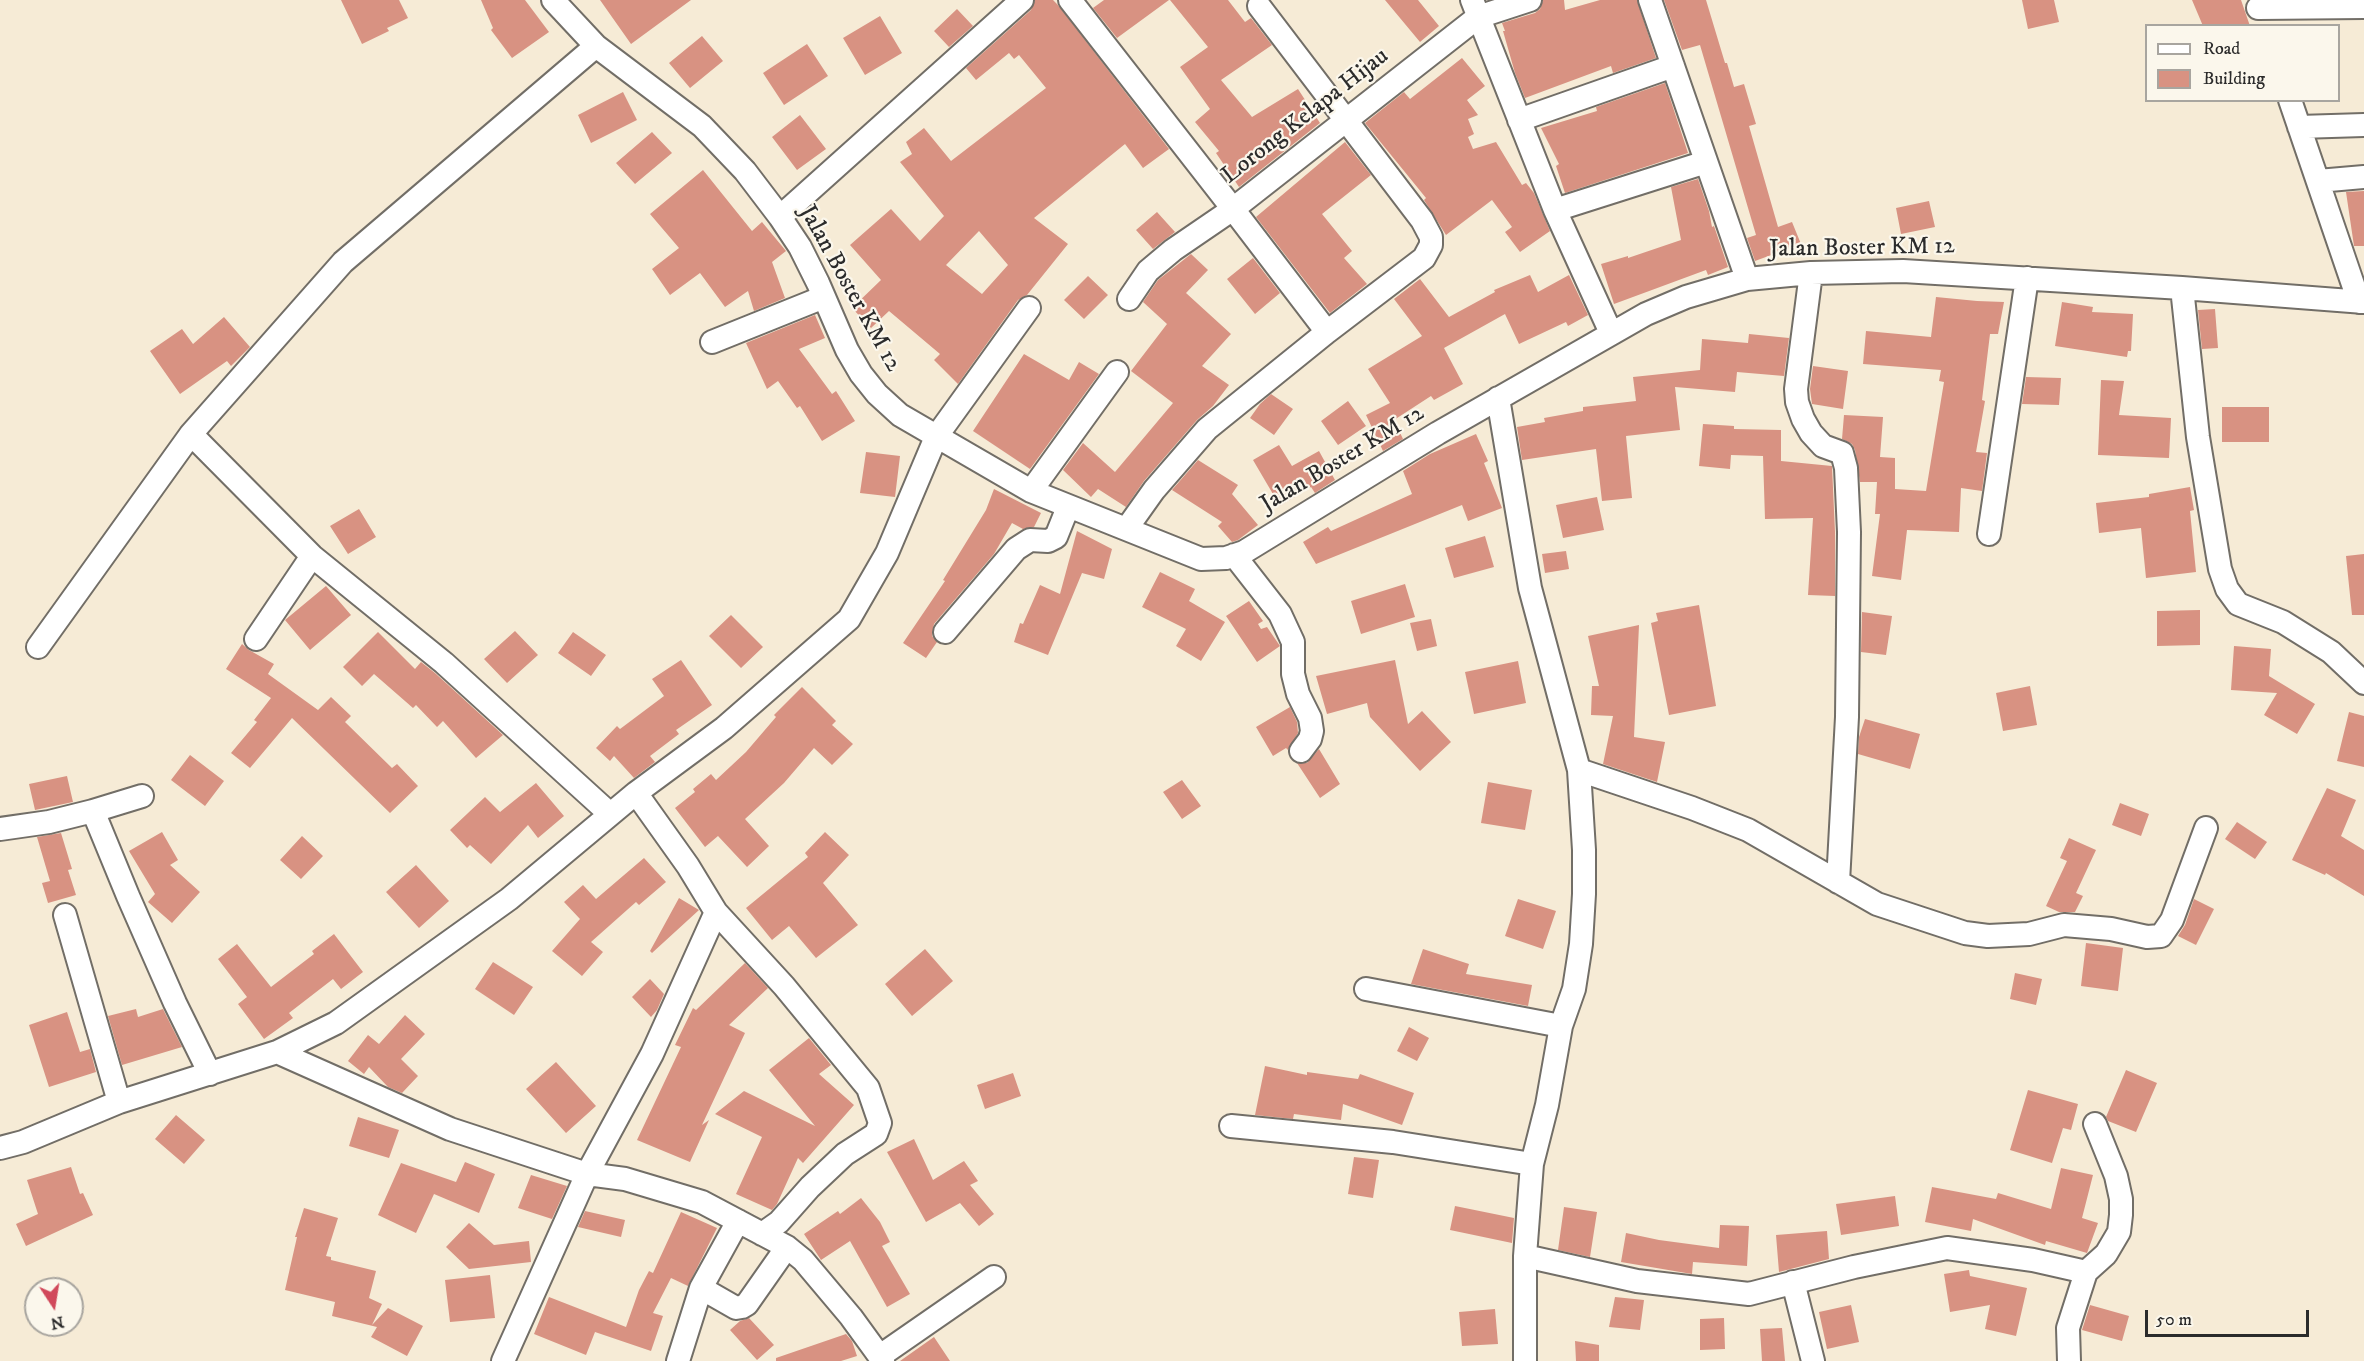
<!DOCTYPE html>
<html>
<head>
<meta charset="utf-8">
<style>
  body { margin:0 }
  #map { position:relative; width:2364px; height:1361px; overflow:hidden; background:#f6ebd6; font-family:"IM FELL DW Pica",serif }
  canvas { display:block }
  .legend { position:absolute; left:2145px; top:24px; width:195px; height:78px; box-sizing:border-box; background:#fbf7ec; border:2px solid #a8a59f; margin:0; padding:8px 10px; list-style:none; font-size:18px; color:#2b2b2b }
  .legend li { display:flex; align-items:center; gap:12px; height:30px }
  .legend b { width:30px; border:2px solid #a8a59f }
  .north { position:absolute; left:24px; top:1277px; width:60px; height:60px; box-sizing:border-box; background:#fbf7ec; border:2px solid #a8a59f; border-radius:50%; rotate:168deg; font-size:16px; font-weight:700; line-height:24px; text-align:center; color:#2b2b2b }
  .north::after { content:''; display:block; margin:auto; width:21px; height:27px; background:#d1495b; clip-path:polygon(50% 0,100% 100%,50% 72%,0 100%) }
  .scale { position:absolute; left:2145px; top:1310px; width:164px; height:27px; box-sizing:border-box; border:3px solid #2b2b2b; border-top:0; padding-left:8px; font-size:18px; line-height:21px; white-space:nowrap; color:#2b2b2b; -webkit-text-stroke:4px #fbf7ec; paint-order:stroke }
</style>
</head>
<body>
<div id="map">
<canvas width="2364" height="1361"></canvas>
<ul class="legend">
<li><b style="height:8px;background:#fff"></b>Road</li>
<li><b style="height:16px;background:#d89282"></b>Building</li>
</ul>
<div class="north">N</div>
<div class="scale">50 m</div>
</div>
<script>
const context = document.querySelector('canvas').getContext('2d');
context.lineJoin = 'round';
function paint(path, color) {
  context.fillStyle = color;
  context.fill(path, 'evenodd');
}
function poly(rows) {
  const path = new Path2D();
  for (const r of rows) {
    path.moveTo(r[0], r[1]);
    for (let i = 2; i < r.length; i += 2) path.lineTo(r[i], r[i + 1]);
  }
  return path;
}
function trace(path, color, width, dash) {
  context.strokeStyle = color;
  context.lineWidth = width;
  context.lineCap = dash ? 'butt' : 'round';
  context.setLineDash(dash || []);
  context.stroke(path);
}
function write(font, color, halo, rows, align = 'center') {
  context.font = font + ' "IM FELL DW Pica",serif';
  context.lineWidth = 4.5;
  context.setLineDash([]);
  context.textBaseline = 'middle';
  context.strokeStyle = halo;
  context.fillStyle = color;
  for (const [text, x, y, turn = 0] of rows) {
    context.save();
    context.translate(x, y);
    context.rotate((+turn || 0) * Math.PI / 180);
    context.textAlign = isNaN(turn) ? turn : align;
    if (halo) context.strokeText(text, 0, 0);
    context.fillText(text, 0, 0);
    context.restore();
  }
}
paint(poly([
  [341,0,399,0,408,18,387,28,389,31,362,44],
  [481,0,525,0,549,32,512,58,491,30,493,28],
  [600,0,691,0,631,44],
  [1035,0,1053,0,1058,5,1169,149,1143,168,1125,144,1034,218,1068,244,1027,295,1018,300,958,384,934,360,940,354,889,311,871,328,852,308,881,280,850,245,891,209,920,241,944,216,900,162,912,154,906,142,924,128,951,161,1046,88,1019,55,1014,59,1009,53,976,80,966,68,1031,10],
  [979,231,1008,265,982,294,946,265],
  [1104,0,1169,0,1117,38,1093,8],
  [1170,0,1228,0,1245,22,1251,18,1272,45,1221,80,1252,117,1298,89,1320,123,1239,187,1216,153,1219,151,1195,122,1210,109,1180,67,1208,47],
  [1385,0,1418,0,1439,26,1420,42],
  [1543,0,1564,0,1565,10,1600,0,1637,0,1656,58,1613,73,1611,66,1525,98,1515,73,1503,31,1505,31,1502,23,1535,13,1540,9],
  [1664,0,1706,0,1725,63,1727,63,1734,87,1744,84,1756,124,1749,126,1778,227,1792,222,1801,244,1755,261,1747,238,1756,235,1700,45,1682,50],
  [2022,0,2054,0,2059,22,2028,29],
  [2192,0,2241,0,2250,26,2203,26],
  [957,9,973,26,949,47,934,31],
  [880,16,902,53,865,75,843,38],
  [702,36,723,61,690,88,669,63],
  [807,44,828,76,784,105,763,73],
  [1462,58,1485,86,1467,100,1478,115,1468,119,1474,134,1468,137,1473,149,1496,142,1522,185,1526,183,1534,193,1550,231,1520,252,1505,232,1512,227,1492,200,1446,235,1424,200,1426,198,1365,123,1404,92,1410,99],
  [1665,83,1688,153,1565,193,1556,166,1559,164,1541,128,1597,111,1596,107],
  [623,92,637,120,591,143,578,115],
  [800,115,826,149,797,170,772,137],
  [652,132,672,153,635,184,616,163],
  [1345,142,1371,175,1322,214,1352,251,1344,258,1367,284,1330,313,1256,217],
  [703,170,752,231,762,222,786,251,772,262,785,298,754,311,748,291,725,307,700,273,670,295,652,269,679,248,650,214],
  [1698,179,1709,211,1712,227,1714,226,1728,267,1708,275,1706,270,1614,304,1601,264,1628,256,1628,258,1681,240,1671,187],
  [2364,191,2364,246,2354,246,2346,192],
  [1929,201,1935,227,1901,234,1896,208],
  [1157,212,1175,232,1153,249,1136,230],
  [1191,254,1208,270,1186,293,1231,334,1202,366,1229,385,1213,406,1197,420,1144,481,1126,507,1098,489,1091,497,1063,470,1083,443,1115,472,1173,403,1131,371,1167,324,1143,302,1158,280],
  [1253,258,1280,293,1255,314,1227,279],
  [1530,275,1538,292,1569,275,1588,315,1568,326,1566,322,1519,344,1505,314,1444,348,1463,384,1434,400,1431,396,1394,420,1403,439,1383,451,1366,415,1390,403,1368,369,1422,336,1394,299,1420,279,1449,317,1495,292,1494,290],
  [1088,276,1108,295,1084,319,1064,300],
  [1936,297,1977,301,2004,302,1998,334,1990,334,1982,400,1985,401,1976,452,1987,453,1982,491,1961,488,1959,532,1907,530,1901,580,1872,576,1880,514,1875,514,1877,482,1860,482,1855,450,1852,444,1842,439,1844,415,1883,417,1880,457,1895,458,1895,489,1926,491,1944,382,1939,381,1941,370,1863,364,1866,331,1931,337],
  [2062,302,2093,307,2092,312,2133,314,2131,351,2128,351,2127,357,2055,346],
  [2215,309,2218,348,2202,349,2198,310],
  [815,315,825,338,799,349,832,394,836,391,855,421,822,441,800,406,797,408,778,381,767,389,746,343],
  [224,317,250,347,231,366,227,361,180,394,150,351,182,329,193,344],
  [1749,334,1789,338,1784,376,1737,372,1735,392,1675,387,1680,430,1626,436,1632,498,1602,501,1596,449,1522,460,1517,427,1545,422,1544,418,1583,411,1583,407,1636,401,1633,377,1700,370,1702,339,1748,343],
  [1024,354,1069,380,1079,362,1099,374,1030,469,973,431],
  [1813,366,1848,371,1843,409,1812,404,1810,389],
  [2026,377,2061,378,2059,405,2022,404],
  [2101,380,2124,381,2119,415,2171,418,2169,458,2098,455],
  [1271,394,1293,409,1274,435,1250,418,1260,404],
  [1348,401,1366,426,1338,445,1321,421],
  [2222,407,2269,407,2269,442,2222,442],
  [1703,424,1734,426,1734,429,1781,430,1781,461,1832,466,1835,532,1835,596,1808,595,1813,518,1765,519,1763,456,1731,455,1730,469,1699,466],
  [1476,434,1488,461,1484,463,1502,508,1468,521,1462,505,1316,564,1303,542,1328,527,1331,531,1412,494,1403,471,1430,454],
  [1279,445,1292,466,1319,451,1335,480,1315,493,1311,487,1280,506,1253,460],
  [866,452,900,456,895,497,860,493],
  [1198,460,1238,485,1232,494,1258,525,1238,540,1232,542,1218,526,1222,522,1172,490],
  [2190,487,2194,510,2190,511,2196,572,2146,578,2141,528,2099,533,2096,503,2149,497,2149,494],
  [994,489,1041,513,1034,527,1023,529,1012,523,994,554,934,624,932,636,937,642,926,658,903,643,945,581,943,580,986,510],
  [1597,497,1604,530,1563,538,1556,505],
  [359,509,376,537,348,554,330,526],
  [1077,531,1112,549,1104,579,1082,573,1048,655,1014,642,1020,623,1023,624,1040,585,1060,594],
  [1485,536,1494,567,1454,578,1445,548],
  [1566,551,1569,569,1545,573,1542,554],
  [2364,554,2364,615,2352,615,2346,556],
  [1160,572,1195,589,1189,601,1225,622,1201,661,1176,646,1186,629,1142,607],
  [1405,584,1415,617,1361,634,1351,601],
  [326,586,351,615,310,650,285,620],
  [1249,601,1263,621,1258,624,1261,629,1267,627,1280,646,1257,662,1226,616],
  [1699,605,1716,706,1669,715,1651,623,1658,621,1656,613],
  [2200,610,2200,645,2157,646,2157,611],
  [1862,612,1892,616,1886,655,1861,652],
  [731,615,763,647,741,668,709,636],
  [1431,619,1437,646,1417,651,1410,623],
  [1639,625,1634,737,1665,742,1657,782,1603,764,1613,716,1591,715,1592,686,1599,686,1588,636],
  [515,631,538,655,507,683,484,659],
  [378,632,415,669,421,662,435,673,503,735,476,758,443,721,437,727,416,705,413,708,374,674,362,686,343,667],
  [573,632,606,655,591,676,558,653],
  [242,644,249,650,274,664,268,674,318,710,331,697,351,716,345,722,392,768,397,764,418,786,390,813,292,718,250,768,231,753,257,722,254,720,271,698,226,669],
  [2234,646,2271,649,2269,676,2315,704,2297,734,2264,715,2277,693,2231,690],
  [681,660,712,705,676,730,679,734,650,756,655,762,634,778,614,756,610,761,596,748,617,726,620,729,664,696,652,679],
  [1395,660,1408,724,1422,711,1451,742,1420,771,1370,717,1367,703,1327,714,1316,676],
  [1518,661,1526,703,1474,714,1465,672],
  [2030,686,2037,725,2003,731,1996,693],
  [802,687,836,721,832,725,853,744,832,765,814,748,784,783,745,819,769,846,747,867,718,836,705,847,675,808,695,792,693,789,711,774,716,780,746,752,776,717,774,715],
  [1290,707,1297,722,1298,733,1288,750,1286,748,1273,756,1256,727],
  [2349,712,2364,716,2364,767,2337,761],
  [1865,719,1920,734,1910,769,1858,754,1859,737],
  [1319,749,1340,784,1320,798,1297,763,1307,763],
  [190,755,224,781,205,806,171,780],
  [67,776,73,802,35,810,29,784],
  [1182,780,1201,806,1182,819,1163,792],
  [1488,782,1532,790,1525,830,1481,823],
  [536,783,564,816,538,838,528,825,491,864,470,845,467,848,450,830,485,797,500,812],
  [2327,788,2356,800,2341,836,2364,850,2364,896,2326,873,2325,875,2292,860],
  [2120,803,2149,814,2141,836,2112,825],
  [2237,822,2267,842,2255,859,2225,839],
  [162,832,178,860,170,865,200,892,172,923,148,902,155,894,129,851],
  [825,832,849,855,823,883,858,925,816,958,789,926,772,940,746,908,808,857,805,853],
  [61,833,72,869,68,870,76,895,48,903,42,883,50,881,37,837],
  [302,836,323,856,301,879,280,860],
  [2069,838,2096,850,2076,893,2083,896,2075,912,2059,912,2046,906,2067,861,2060,858],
  [644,858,666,882,639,905,636,902,591,942,603,952,582,976,552,951,580,919,564,902,583,885,596,899],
  [416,865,449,901,419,928,386,892],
  [679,898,699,910,652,953,650,951],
  [1518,899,1556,911,1543,949,1505,936],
  [2194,899,2214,909,2196,945,2178,936,2185,925],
  [334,934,363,972,341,989,333,979,289,1013,293,1018,264,1039,238,1004,247,997,218,959,237,944,271,987,314,954,312,951],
  [2086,943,2123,948,2118,991,2081,986],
  [925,949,953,981,912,1016,885,984],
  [1423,949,1469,964,1466,974,1532,985,1528,1006,1411,984],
  [493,962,533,987,514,1015,475,989],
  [745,963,768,988,729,1025,745,1033,702,1125,709,1120,690,1162,637,1140,681,1047,675,1045,693,1008,696,1010],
  [2015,973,2042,979,2036,1005,2010,999],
  [650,979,664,994,657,1010,651,1017,632,997],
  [136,1009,138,1017,163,1009,182,1047,122,1065,108,1016],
  [67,1012,80,1052,90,1049,96,1072,49,1087,29,1025],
  [405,1015,425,1034,401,1059,418,1076,402,1093,388,1087,369,1067,364,1074,348,1061,368,1035,379,1044],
  [1409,1027,1429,1038,1417,1061,1397,1051],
  [809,1038,831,1065,819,1074,854,1105,803,1163,798,1158,777,1204,772,1210,736,1194,762,1137,715,1114,744,1091,815,1126,769,1070],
  [556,1062,596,1106,566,1133,526,1089],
  [1265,1066,1307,1075,1307,1072,1358,1079,1360,1074,1414,1093,1402,1125,1343,1104,1341,1120,1294,1114,1293,1119,1255,1115],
  [2126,1070,2157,1083,2136,1132,2108,1121,2106,1117],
  [1013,1073,1021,1096,985,1109,977,1085],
  [2028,1090,2078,1104,2071,1130,2063,1128,2052,1163,2010,1150],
  [176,1115,205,1140,184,1164,155,1139],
  [358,1117,399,1130,389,1158,349,1146],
  [914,1139,933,1180,964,1161,978,1181,970,1185,994,1214,979,1226,960,1203,926,1222,887,1152],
  [1354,1157,1379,1160,1373,1198,1348,1194],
  [465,1162,495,1174,479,1213,434,1194,416,1233,378,1215,401,1163,456,1182],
  [71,1167,80,1194,83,1193,93,1215,26,1246,16,1224,38,1214,27,1180],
  [2061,1168,2093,1175,2082,1218,2098,1223,2087,1253,2046,1241,2045,1245,1973,1219,1971,1231,1925,1222,1932,1187,1996,1199,1998,1193,2051,1209],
  [531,1175,567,1186,552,1219,518,1208],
  [1895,1196,1899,1226,1841,1235,1836,1204],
  [861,1198,880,1222,890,1242,882,1246,910,1294,887,1307,850,1241,821,1260,804,1234,838,1211,840,1214],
  [1455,1206,1514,1218,1512,1243,1450,1230],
  [1564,1207,1597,1212,1590,1257,1558,1250],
  [304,1208,338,1218,326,1256,331,1257,331,1260,376,1271,369,1298,382,1304,372,1325,388,1308,423,1326,407,1356,371,1337,377,1327,332,1316,335,1302,285,1290,297,1237,295,1237],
  [585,1211,625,1220,621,1237,578,1227],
  [681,1212,717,1228,688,1286,671,1278,653,1313,663,1316,651,1351,595,1332,586,1355,534,1334,549,1297,626,1327,639,1290,649,1271,653,1273],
  [469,1223,494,1245,529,1241,531,1262,469,1269,446,1247],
  [1720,1225,1749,1226,1747,1266,1693,1262,1692,1274,1621,1262,1626,1233,1659,1240,1719,1248],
  [1827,1231,1829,1259,1779,1272,1776,1235],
  [1969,1270,1970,1276,2027,1288,2016,1336,1985,1329,1990,1305,1950,1312,1944,1274],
  [490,1275,495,1318,450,1322,445,1280],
  [1615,1297,1644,1300,1640,1330,1609,1327],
  [1851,1305,1859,1342,1827,1349,1819,1312],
  [2090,1305,2129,1316,2122,1341,2082,1330],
  [1495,1309,1498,1344,1462,1346,1459,1312],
  [749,1318,774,1345,757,1360,730,1330,740,1321],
  [1724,1318,1725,1349,1700,1350,1700,1319],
  [1782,1328,1785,1361,1762,1361,1760,1329],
  [846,1334,852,1341,857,1356,841,1361,776,1361,776,1358],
  [934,1337,950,1361,900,1361],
  [1575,1341,1599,1345,1599,1361,1576,1361]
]), '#d89282');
const minor = poly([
  [553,0,596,46,702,126,745,171,780,217,800,247,818,283,847,350,861,374,877,394,900,415,1031,491,1201,559,1226,558,1244,552,1438,433,1646,314,1686,297,1747,279,1811,273,1903,271,2182,288,2364,302],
  [1070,0,1233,209,1478,17,1530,0],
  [1472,0,1555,210,1611,333],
  [1650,0,1747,279],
  [2258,8,2364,7],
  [2290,100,2359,302],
  [1519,120,1673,66],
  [2299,127,2364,125],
  [2318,181,2364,177],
  [1555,210,1706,162],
  [780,217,1022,0],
  [1811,273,1796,389,1797,402,1803,419,1811,433,1823,446,1842,453,1846,468,1849,532,1847,717,1838,882],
  [2182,288,2198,437,2220,569,2227,589,2238,604,2283,622,2331,652,2364,683],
  [1129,299,1148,271,1173,250,1233,209,1327,332],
  [712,342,824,297],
  [1498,398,1530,588,1579,770,1584,850,1584,894,1581,944,1574,989,1561,1026,1547,1105,1532,1164,1525,1256,1525,1361],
  [191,434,312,556,444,663,610,814],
  [1031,491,1117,372],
  [1127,528,1154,490,1207,429,1327,332,1424,258,1431,245,1431,237,1422,220,1259,6],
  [1989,534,2027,278],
  [1234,555,1280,614,1293,642,1293,674,1298,694,1310,718,1312,731,1310,739,1301,751],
  [945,632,1016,549,1030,540,1048,541,1056,537,1068,507],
  [256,639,312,556],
  [38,647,191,434,343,262,596,46],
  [1579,770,1692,808,1748,830,1877,904,1965,933,1988,936,2029,934,2064,925,2111,929,2147,937,2161,936,2172,920,2206,828],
  [93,811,142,796],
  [0,829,49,822,93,811,128,896,175,1003,210,1074],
  [716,912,784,986,868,1088,880,1123,876,1134,845,1154,810,1187,779,1222,762,1234],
  [65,915,119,1102],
  [1366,989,1561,1026],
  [277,1052,450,1129,587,1174,625,1179,702,1202,787,1247,803,1260,851,1317,883,1361],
  [1231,1126,1393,1142,1532,1164],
  [0,1148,23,1142,119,1102,277,1052,336,1023,509,899,636,793,724,728,849,619,887,553,936,437,1029,308],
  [1525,1256,1637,1281,1749,1294,1854,1267,1947,1248,2033,1260,2086,1272,2068,1328,2069,1361],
  [2086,1272,2106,1254,2119,1232,2121,1215,2121,1199,2116,1176,2095,1124],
  [1793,1282,1813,1361],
  [701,1288,736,1308,742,1307,747,1304,787,1247],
  [880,1356,994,1277],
  [503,1361,587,1174,652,1054,716,912,688,866,636,793],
  [678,1361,701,1288,738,1221]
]);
trace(minor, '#726e67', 26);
trace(minor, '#fff', 22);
write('24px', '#2b2b2b', '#fbf7ec', [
  ["Lorong Kelapa Hijau",1306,117,-38],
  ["Jalan Boster KM 12",1862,249,-1],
  ["Jalan Boster KM 12",849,289,61],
  ["Jalan Boster KM 12",1343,460,-31]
]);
</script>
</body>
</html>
